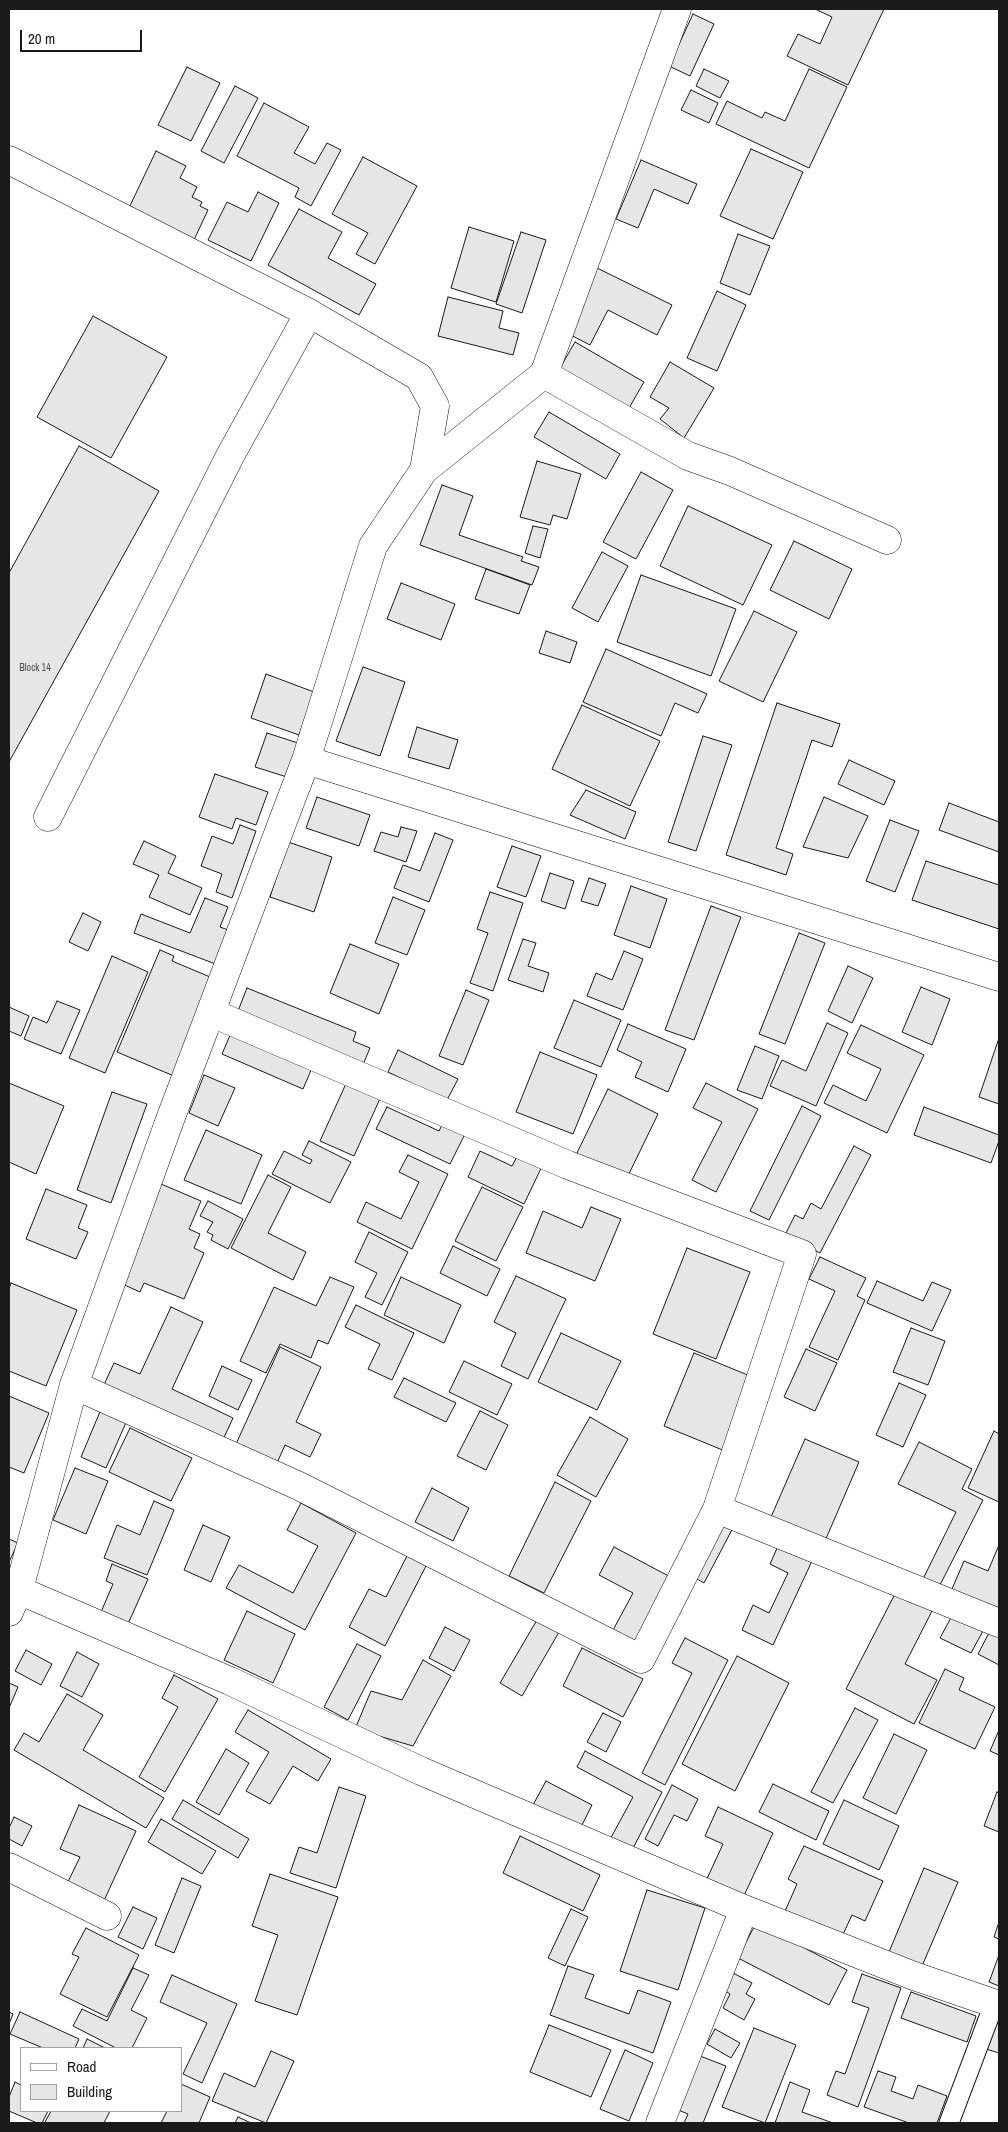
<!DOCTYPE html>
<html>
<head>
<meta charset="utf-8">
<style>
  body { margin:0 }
  #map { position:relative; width:1008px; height:2132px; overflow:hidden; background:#fff; font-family:"Archivo Narrow",sans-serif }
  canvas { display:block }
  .frame { position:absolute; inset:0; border:10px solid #1a1a1a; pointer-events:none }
  .legend { position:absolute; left:20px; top:2047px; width:162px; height:65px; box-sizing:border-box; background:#fff; border:1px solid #a3a3a3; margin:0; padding:6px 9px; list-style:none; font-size:15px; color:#1a1a1a }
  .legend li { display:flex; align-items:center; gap:10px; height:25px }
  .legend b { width:25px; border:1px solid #a3a3a3 }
  .scale { position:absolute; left:20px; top:30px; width:122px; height:22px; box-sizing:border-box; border:2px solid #1a1a1a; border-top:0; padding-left:6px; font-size:15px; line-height:18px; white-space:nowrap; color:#1a1a1a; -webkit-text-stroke:4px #fff; paint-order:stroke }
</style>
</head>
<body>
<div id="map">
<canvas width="1008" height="2132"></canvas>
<div class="frame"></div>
<ul class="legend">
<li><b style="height:6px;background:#fff"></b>Road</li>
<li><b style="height:14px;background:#e6e6e6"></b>Building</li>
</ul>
<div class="scale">20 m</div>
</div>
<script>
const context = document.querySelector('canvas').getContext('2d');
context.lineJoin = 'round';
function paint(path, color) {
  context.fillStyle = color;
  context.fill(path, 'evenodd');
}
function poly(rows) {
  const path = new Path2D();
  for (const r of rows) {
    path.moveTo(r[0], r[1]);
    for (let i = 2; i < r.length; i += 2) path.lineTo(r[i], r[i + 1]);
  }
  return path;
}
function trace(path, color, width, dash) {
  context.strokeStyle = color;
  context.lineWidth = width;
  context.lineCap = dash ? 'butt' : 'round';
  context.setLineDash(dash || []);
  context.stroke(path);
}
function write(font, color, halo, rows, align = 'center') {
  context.font = font + ' "Archivo Narrow",sans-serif';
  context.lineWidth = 4;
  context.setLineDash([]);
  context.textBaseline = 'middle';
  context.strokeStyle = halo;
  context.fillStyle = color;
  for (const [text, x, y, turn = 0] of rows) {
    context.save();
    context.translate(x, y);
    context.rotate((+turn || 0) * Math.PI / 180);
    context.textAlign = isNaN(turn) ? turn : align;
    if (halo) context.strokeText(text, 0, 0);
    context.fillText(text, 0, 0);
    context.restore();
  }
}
const building = poly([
  [815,9,884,9,848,85,787,56,798,34,820,44,832,17,815,9],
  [693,14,714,24,690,76,669,66,693,14],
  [187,67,220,83,191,141,158,125,187,67],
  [704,69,729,81,720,98,696,86,704,69],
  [809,69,847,87,809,168,716,124,727,101,762,118,765,112,785,121,809,69],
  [235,86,258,98,224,163,201,151,235,86],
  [691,90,718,103,709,123,681,110,691,90],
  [264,103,309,127,294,153,315,164,327,143,341,150,311,206,295,197,299,188,237,156,264,103],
  [751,149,803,172,773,239,720,216,751,149],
  [156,151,186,166,180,178,197,187,192,197,202,202,200,206,208,210,193,242,128,210,156,151],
  [363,157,417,186,375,264,356,254,368,233,332,214,363,157],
  [641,160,697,184,688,204,654,189,638,228,616,219,641,160],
  [258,192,279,203,251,261,208,240,227,202,248,212,258,192],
  [299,209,342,232,328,258,376,284,359,315,268,265,299,209],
  [469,227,514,241,496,302,451,288,469,227],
  [521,232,546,240,522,313,496,304,521,232],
  [738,234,770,246,750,295,720,283,738,234],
  [593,266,672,305,657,335,608,310,590,345,561,330,593,266],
  [717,291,746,305,717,371,687,358,717,291],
  [448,297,503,311,499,328,519,333,513,355,438,336,448,297],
  [93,316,167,357,111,458,37,417,93,316],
  [575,342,644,382,629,408,560,368,575,342],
  [670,362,714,388,684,438,660,419,669,408,650,397,670,362],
  [549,412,620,454,606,479,534,437,549,412],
  [79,446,159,491,9,762,9,573,79,446],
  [537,461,581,474,567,519,553,515,550,525,520,517,537,461],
  [641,472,673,490,636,559,603,542,641,472],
  [442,485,473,496,459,535,523,557,521,561,539,567,532,585,420,545,442,485],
  [688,506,772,545,743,605,660,566,688,506],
  [533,526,548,529,540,558,525,553,533,526],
  [794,541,852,569,829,619,770,590,794,541],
  [602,552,628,566,598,622,572,608,602,552],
  [486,569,530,585,519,614,475,599,486,569],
  [641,575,736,609,711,676,617,642,641,575],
  [401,583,455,604,441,640,387,619,401,583],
  [754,611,797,632,763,702,719,681,754,611],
  [546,631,577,642,570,663,539,653,546,631],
  [606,649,707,694,698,713,675,703,661,736,583,702,606,649],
  [363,667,405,682,380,756,336,741,363,667],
  [266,674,314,692,299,735,251,718,266,674],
  [777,703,840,724,832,747,812,740,776,848,793,854,786,875,726,855,777,703],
  [582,705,660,741,630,806,552,769,582,705],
  [417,727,458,740,449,769,408,757,417,727],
  [267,733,298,743,287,777,255,767,267,733],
  [703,736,732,745,696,851,668,842,703,736],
  [849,760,895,781,884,805,838,784,849,760],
  [215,774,268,792,256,825,236,818,232,829,199,817,215,774],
  [586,790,636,812,625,839,570,815,586,790],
  [317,797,370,815,359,846,306,828,317,797],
  [824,797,868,816,848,858,803,847,824,797],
  [949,803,999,822,999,852,939,830,949,803],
  [890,820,919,831,895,892,866,881,890,820],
  [240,825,256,831,232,898,216,892,222,874,201,866,212,836,233,844,240,825],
  [401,827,417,831,406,862,374,851,381,832,398,837,401,827],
  [435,833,453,840,429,902,394,888,403,865,420,871,435,833],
  [144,841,176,856,168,873,202,888,190,915,149,897,159,875,133,864,144,841],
  [288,842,332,857,314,912,270,897,288,842],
  [512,846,541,856,526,897,497,887,512,846],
  [926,861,999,885,999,929,912,900,926,861],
  [550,873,574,881,565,909,541,901,550,873],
  [589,878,606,884,598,906,581,901,589,878],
  [631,886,667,899,650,948,614,935,631,886],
  [490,892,523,903,493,991,470,983,488,933,477,929,490,892],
  [393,897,425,910,407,955,375,943,393,897],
  [205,898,228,907,220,927,239,934,226,968,134,933,141,914,190,933,205,898],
  [711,906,741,917,694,1040,665,1030,711,906],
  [83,913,101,922,88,951,69,942,83,913],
  [799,933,825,943,785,1044,759,1034,799,933],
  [523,939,536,943,528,966,549,973,543,992,508,980,523,939],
  [350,944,399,964,379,1014,330,993,350,944],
  [160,950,174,956,172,961,222,982,181,1079,117,1052,160,950],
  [624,951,643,959,623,1010,587,996,596,973,612,980,624,951],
  [112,956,148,972,105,1073,69,1058,112,956],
  [848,966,873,978,852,1023,828,1011,848,966],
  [921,987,950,999,932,1045,902,1032,921,987],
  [247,988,356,1032,353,1041,370,1048,362,1067,236,1016,247,988],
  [466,990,489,1000,463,1065,439,1056,466,990],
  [574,1000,621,1020,601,1067,554,1048,574,1000],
  [57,1001,80,1010,61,1054,24,1039,33,1017,47,1023,57,1001],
  [9,1007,29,1016,21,1036,9,1031,9,1007],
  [827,1023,848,1033,816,1106,770,1086,782,1060,806,1071,827,1023],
  [628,1024,686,1049,668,1092,635,1077,642,1062,617,1050,628,1024],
  [861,1025,924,1055,887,1133,824,1103,833,1085,866,1101,881,1069,847,1053,861,1025],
  [234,1026,315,1061,303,1089,222,1054,234,1026],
  [999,1038,999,1104,979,1097,999,1038],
  [755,1046,779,1056,762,1099,737,1090,755,1046],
  [398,1050,458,1079,447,1100,388,1072,398,1050],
  [540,1052,597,1075,573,1134,516,1112,540,1052],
  [204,1075,235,1088,218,1126,189,1113,204,1075],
  [349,1077,383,1092,354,1156,320,1141,349,1077],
  [9,1083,64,1106,36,1174,9,1162,9,1083],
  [706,1083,758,1109,716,1192,692,1180,722,1122,693,1108,706,1083],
  [608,1089,658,1114,625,1182,575,1157,608,1089],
  [112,1092,147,1104,111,1203,77,1190,112,1092],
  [802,1106,821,1116,769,1220,750,1211,802,1106],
  [387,1107,439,1131,447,1115,469,1126,450,1164,376,1129,387,1107],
  [924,1107,999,1135,999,1141,991,1163,914,1135,924,1107],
  [206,1130,262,1155,241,1204,184,1180,206,1130],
  [309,1141,351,1162,330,1203,272,1174,284,1151,310,1164,312,1160,302,1155,309,1141],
  [854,1146,871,1155,820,1253,785,1235,795,1215,803,1219,811,1203,821,1209,854,1146],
  [521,1149,545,1160,524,1204,468,1177,480,1151,512,1166,521,1149],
  [408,1155,448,1174,412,1249,357,1222,366,1202,401,1219,419,1182,399,1172,408,1155],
  [268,1175,291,1187,268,1233,306,1252,293,1280,231,1248,268,1175],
  [161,1184,201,1201,189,1229,200,1234,194,1248,204,1253,184,1299,144,1283,140,1292,120,1283,161,1184],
  [482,1187,523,1207,496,1261,455,1241,482,1187],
  [46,1189,87,1205,78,1228,88,1232,76,1259,26,1239,46,1189],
  [208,1201,243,1219,228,1249,211,1240,213,1235,207,1232,213,1222,200,1216,208,1201],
  [591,1207,621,1219,595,1281,526,1253,543,1211,582,1228,591,1207],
  [369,1232,408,1252,382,1305,365,1297,377,1273,355,1262,369,1232],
  [453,1246,500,1269,487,1296,440,1273,453,1246],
  [687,1248,750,1272,716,1359,653,1334,687,1248],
  [820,1257,866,1278,857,1296,865,1300,838,1360,809,1347,835,1291,809,1279,820,1257],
  [516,1276,566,1299,528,1379,501,1366,516,1333,494,1322,516,1276],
  [330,1277,354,1287,328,1344,318,1340,311,1358,280,1344,266,1373,240,1361,274,1287,316,1306,330,1277],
  [401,1277,461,1305,444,1343,384,1315,401,1277],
  [877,1281,923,1301,932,1282,951,1290,932,1331,867,1303,877,1281],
  [11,1283,77,1310,46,1386,9,1371,9,1289,11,1283],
  [356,1305,414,1333,392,1380,368,1369,380,1344,345,1327,356,1305],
  [171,1307,203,1322,172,1389,233,1418,221,1444,102,1389,114,1363,140,1374,171,1307],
  [911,1328,945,1341,928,1385,893,1372,911,1328],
  [561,1333,621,1361,597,1410,538,1382,561,1333],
  [280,1347,321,1367,296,1422,321,1434,310,1457,285,1445,277,1463,236,1444,280,1347],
  [806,1349,837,1363,815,1411,784,1397,806,1349],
  [694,1353,755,1378,725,1451,664,1426,694,1353],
  [464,1361,512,1384,497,1415,449,1392,464,1361],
  [222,1366,252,1380,238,1410,209,1396,222,1366],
  [404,1378,456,1403,446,1422,394,1397,404,1378],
  [899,1383,926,1395,903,1447,876,1435,899,1383],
  [9,1396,49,1413,24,1473,9,1467,9,1396],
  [102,1407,128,1418,106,1468,81,1457,102,1407],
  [480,1411,508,1425,486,1470,457,1456,480,1411],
  [590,1417,628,1439,596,1497,557,1475,590,1417],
  [130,1428,192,1458,171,1501,109,1472,130,1428],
  [994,1431,999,1434,999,1502,968,1488,994,1431],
  [805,1439,859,1462,825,1541,771,1517,805,1439],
  [919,1442,972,1469,962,1489,983,1500,938,1589,922,1581,956,1512,898,1484,919,1442],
  [75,1468,108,1481,86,1534,53,1520,75,1468],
  [555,1482,591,1501,544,1593,509,1576,555,1482],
  [432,1488,469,1508,453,1541,415,1522,432,1488],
  [154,1501,174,1510,147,1575,104,1558,117,1525,140,1535,154,1501],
  [301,1503,356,1533,305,1630,226,1588,239,1565,293,1593,318,1546,287,1530,301,1503],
  [722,1517,735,1524,704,1583,690,1575,722,1517],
  [203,1525,230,1537,211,1582,184,1570,203,1525],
  [9,1539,18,1543,9,1562,9,1539],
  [999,1545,999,1618,949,1596,964,1561,988,1571,999,1545],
  [778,1546,812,1561,773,1645,742,1630,753,1605,769,1613,788,1573,770,1564,778,1546],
  [614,1547,676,1580,640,1647,612,1632,633,1593,599,1575,614,1547],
  [408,1554,427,1564,385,1646,349,1627,369,1589,386,1597,408,1554],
  [112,1564,148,1579,128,1624,101,1612,113,1584,106,1581,112,1564],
  [896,1592,932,1611,905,1664,937,1680,914,1724,846,1689,896,1592],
  [247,1611,295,1634,273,1683,224,1660,247,1611],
  [953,1614,984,1629,971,1653,940,1638,953,1614],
  [537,1620,559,1632,522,1696,500,1683,537,1620],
  [445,1627,470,1640,454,1671,429,1658,445,1627],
  [990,1631,999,1636,999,1665,978,1654,990,1631],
  [685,1638,728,1660,665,1785,642,1773,692,1673,672,1663,685,1638],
  [357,1644,381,1656,348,1720,324,1707,357,1644],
  [582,1648,643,1679,623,1717,563,1686,582,1648],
  [26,1650,52,1664,41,1685,15,1671,26,1650],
  [77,1652,99,1664,82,1697,60,1686,77,1652],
  [737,1656,789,1683,735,1791,682,1764,737,1656],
  [423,1660,451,1676,413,1746,355,1729,371,1691,402,1700,423,1660],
  [945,1669,964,1678,959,1690,995,1707,975,1749,919,1723,945,1669],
  [174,1675,218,1699,165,1792,139,1777,178,1707,162,1698,174,1675],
  [9,1683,18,1687,9,1708,9,1683],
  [67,1694,103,1715,83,1750,164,1798,146,1828,14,1750,24,1733,39,1742,67,1694],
  [855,1708,878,1720,833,1803,811,1792,855,1708],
  [248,1710,331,1759,318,1781,293,1766,270,1804,246,1791,269,1752,235,1732,248,1710],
  [603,1713,621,1722,606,1752,587,1742,603,1713],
  [999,1730,999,1755,990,1751,999,1730],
  [894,1734,927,1750,896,1814,863,1798,894,1734],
  [226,1749,249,1763,219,1815,196,1802,226,1749],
  [585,1751,662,1792,629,1856,607,1845,633,1797,577,1767,585,1751],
  [546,1781,592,1805,580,1829,533,1805,546,1781],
  [773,1784,829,1811,816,1840,759,1812,773,1784],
  [672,1785,698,1799,687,1821,674,1815,658,1846,645,1839,672,1785],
  [339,1787,366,1796,336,1888,290,1873,299,1847,317,1853,339,1787],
  [997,1792,999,1793,999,1832,984,1826,997,1792],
  [183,1800,249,1839,238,1858,172,1819,183,1800],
  [844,1800,899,1826,879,1870,823,1844,844,1800],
  [79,1805,136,1831,102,1905,65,1888,80,1857,60,1849,79,1805],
  [718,1807,773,1833,742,1900,705,1883,723,1844,705,1836,718,1807],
  [14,1817,32,1826,22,1846,9,1839,9,1828,14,1817],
  [161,1819,216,1851,202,1874,148,1842,161,1819],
  [520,1836,600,1875,583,1911,503,1873,520,1836],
  [804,1846,883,1881,865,1921,852,1915,839,1943,782,1918,797,1884,788,1879,804,1846],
  [924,1868,958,1882,922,1966,889,1952,924,1868],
  [270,1874,338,1897,297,2015,255,2001,278,1935,252,1926,270,1874],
  [182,1878,201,1886,174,1953,155,1945,182,1878],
  [647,1890,705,1908,678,1990,620,1971,647,1890],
  [133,1907,157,1918,143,1949,118,1937,133,1907],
  [571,1909,588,1917,565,1966,548,1958,571,1909],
  [999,1922,999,1939,994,1937,999,1922],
  [756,1923,847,1970,829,2005,738,1958,756,1923],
  [86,1928,139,1955,107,2017,60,1994,79,1957,72,1954,86,1928],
  [999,1955,999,1986,989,1982,999,1955],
  [568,1966,594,1975,585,1998,629,2014,638,1990,671,2002,653,2053,550,2015,568,1966],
  [133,1968,149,1975,131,2010,147,2018,132,2048,116,2048,73,2026,82,2009,107,2021,133,1968],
  [733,1973,752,1983,746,1994,755,1999,744,2020,723,2008,730,1994,724,1990,733,1973],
  [862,1974,901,1988,858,2107,827,2095,836,2071,845,2074,869,2008,852,2002,862,1974],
  [172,1975,237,2004,202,2083,183,2074,207,2023,160,2002,172,1975],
  [911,1992,976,2016,967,2042,901,2018,911,1992],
  [9,2012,13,2014,9,2024,9,2012],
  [20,2012,79,2039,75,2048,43,2048,10,2034,20,2012],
  [994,2022,999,2024,999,2053,986,2049,994,2022],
  [549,2025,611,2050,591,2097,530,2072,549,2025],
  [754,2028,796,2045,765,2123,722,2107,754,2028],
  [715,2029,740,2043,731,2058,707,2044,715,2029],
  [87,2039,105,2048,83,2048,87,2039],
  [625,2050,653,2063,629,2121,600,2109,625,2050],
  [271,2051,294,2061,266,2123,212,2101,224,2073,255,2087,271,2051],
  [700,2056,726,2066,703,2123,684,2123,688,2114,678,2110,700,2056],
  [878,2071,896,2077,891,2091,913,2099,918,2085,947,2096,937,2123,909,2123,864,2107,878,2071],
  [15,2082,21,2085,21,2111,48,2111,42,2123,37,2123,9,2111,9,2097,15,2082],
  [790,2082,810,2090,802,2112,833,2123,775,2123,790,2082],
  [181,2084,210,2097,199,2123,161,2123,167,2111,181,2111,181,2084],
  [51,2111,110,2111,104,2123,48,2123,45,2122,51,2111],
  [238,2117,251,2123,235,2123,238,2117]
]);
paint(building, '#e6e6e6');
trace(building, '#1a1a1a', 1);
const service = poly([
  [949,2123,994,2004]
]);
const minor = poly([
  [9,160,309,313,419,377,435,406,424,470],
  [544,374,688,456,730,471,887,540],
  [306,760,999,977],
  [48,817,230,456,309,313],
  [74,1385,299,1486,641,1659,717,1509,802,1254,568,1165,212,1013],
  [717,1509,999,1623],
  [9,1586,230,1681,421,1771,744,1909,914,1976,999,2005],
  [9,1612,19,1589,74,1385,171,1117,306,760,373,546,424,470,544,374,677,9],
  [9,1867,107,1916],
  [660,2123,744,1909]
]);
trace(service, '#1a1a1a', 21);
trace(minor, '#1a1a1a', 29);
trace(service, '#fff', 19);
trace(minor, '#fff', 28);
write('10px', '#4d4d4d', null, [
  ["Block 14",35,668]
]);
</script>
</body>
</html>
